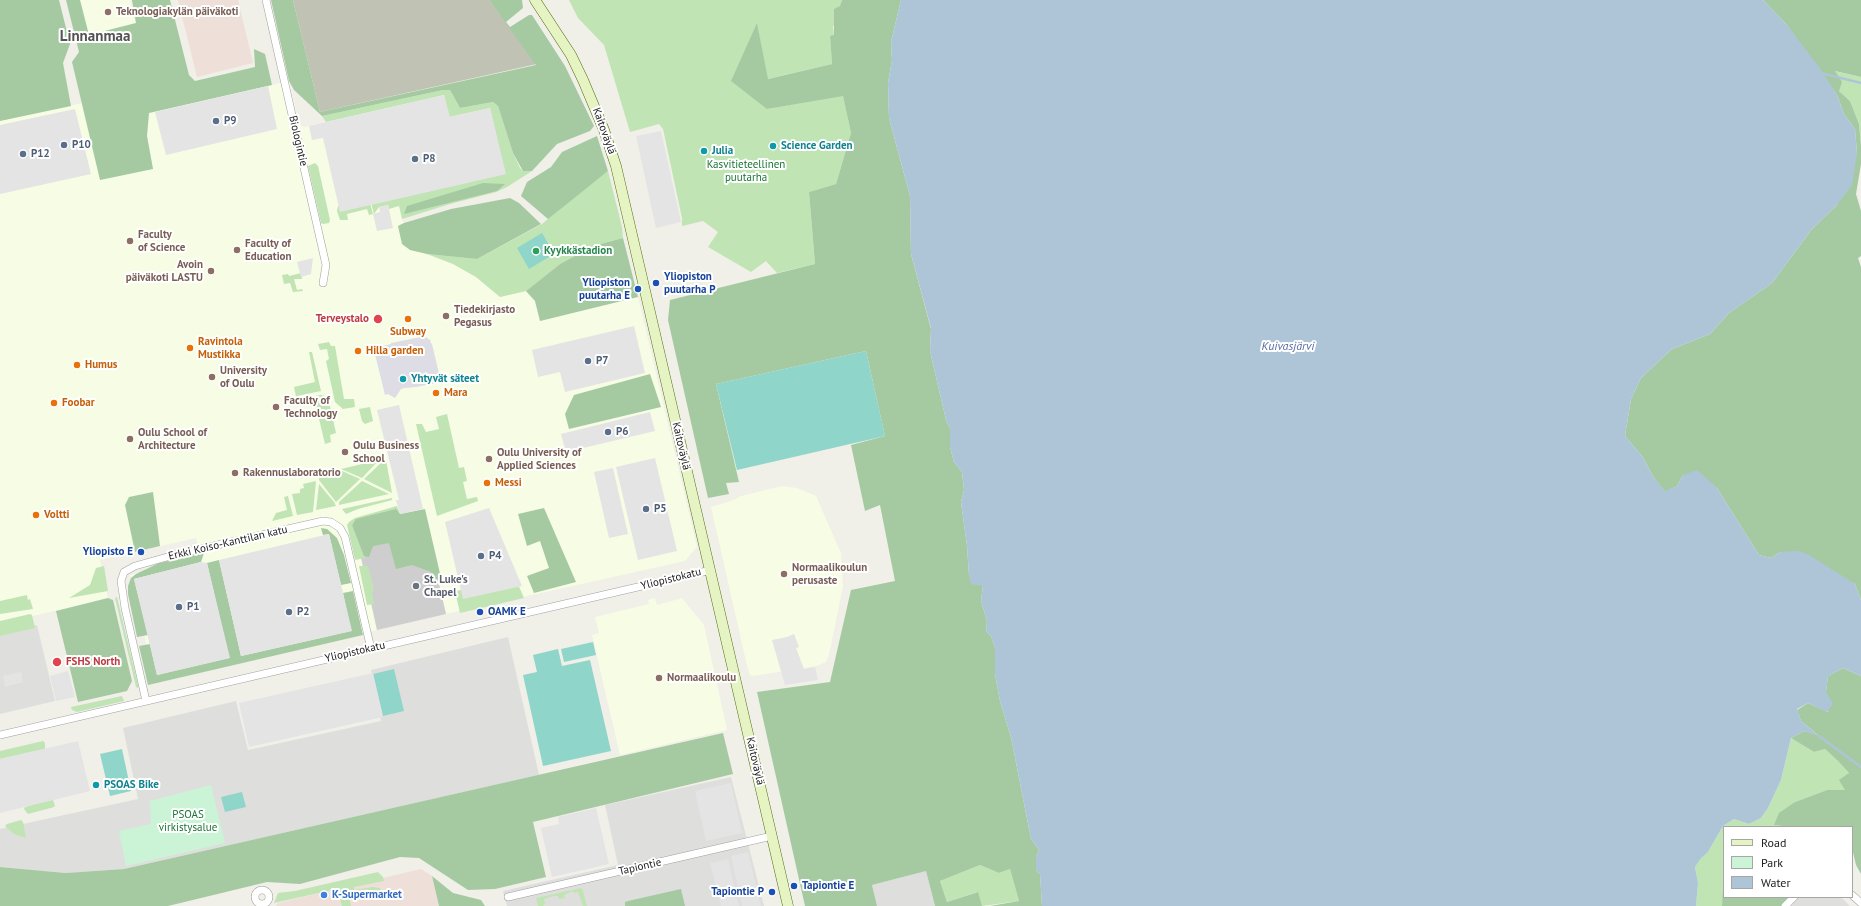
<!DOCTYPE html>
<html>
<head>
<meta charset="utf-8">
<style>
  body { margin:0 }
  #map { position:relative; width:1861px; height:906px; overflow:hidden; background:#f0efe8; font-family:"PT Sans",sans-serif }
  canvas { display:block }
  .legend { position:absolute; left:1723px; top:826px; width:130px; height:72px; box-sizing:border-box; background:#fff; border:1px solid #a6a6a6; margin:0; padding:5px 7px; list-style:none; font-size:12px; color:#202020 }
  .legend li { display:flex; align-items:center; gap:8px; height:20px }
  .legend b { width:20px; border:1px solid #a6a6a6 }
</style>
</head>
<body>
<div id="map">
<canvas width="1861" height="906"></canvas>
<ul class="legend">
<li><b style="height:5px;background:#e6f3c3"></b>Road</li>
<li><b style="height:11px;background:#cbf4d7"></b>Park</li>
<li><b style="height:11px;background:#aec5d8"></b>Water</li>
</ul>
</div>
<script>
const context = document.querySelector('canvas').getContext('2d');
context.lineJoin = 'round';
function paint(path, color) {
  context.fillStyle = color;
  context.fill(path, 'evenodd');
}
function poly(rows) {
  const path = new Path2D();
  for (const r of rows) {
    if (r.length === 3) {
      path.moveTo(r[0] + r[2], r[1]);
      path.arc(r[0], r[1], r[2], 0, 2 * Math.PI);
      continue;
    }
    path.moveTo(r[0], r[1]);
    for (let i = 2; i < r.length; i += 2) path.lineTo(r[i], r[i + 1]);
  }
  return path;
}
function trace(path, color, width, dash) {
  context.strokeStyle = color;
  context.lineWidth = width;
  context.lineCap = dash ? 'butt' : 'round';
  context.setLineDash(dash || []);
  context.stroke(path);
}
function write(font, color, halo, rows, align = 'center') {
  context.font = font + ' "PT Sans",sans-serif';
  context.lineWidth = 4;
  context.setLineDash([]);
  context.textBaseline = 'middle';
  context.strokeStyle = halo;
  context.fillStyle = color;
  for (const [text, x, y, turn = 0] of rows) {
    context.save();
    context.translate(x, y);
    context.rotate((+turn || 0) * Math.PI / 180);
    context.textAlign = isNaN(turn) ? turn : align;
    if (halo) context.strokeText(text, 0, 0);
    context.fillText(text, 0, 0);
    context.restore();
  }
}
paint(poly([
  [37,625,55,701,0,714,0,633],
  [508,637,539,775,124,869,66,873,0,867,0,829,138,799,123,728,236,701,248,750,381,721,371,670],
  [731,777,764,906,507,906,503,891,618,865,605,805],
  [926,871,935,906,877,906,872,885],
  [1786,897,1841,897,1850,906,1791,906,1793,904]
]), '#dededd');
paint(poly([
  [178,0,238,0,253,63,197,77],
  [421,869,432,876,439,906,276,906,278,903]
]), '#eedfd9');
paint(poly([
  [80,0,130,0,136,23,88,35],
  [289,81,299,124,304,127,444,95,402,219,404,223,398,226,410,250,427,254,453,264,476,277,500,297,526,291,535,301,540,321,638,297,697,547,685,561,446,614,424,519,356,535,377,630,155,681,130,575,201,559,196,538,100,560,108,598,0,624,0,121,82,103,100,179,153,169,147,136,149,113],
  [782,486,797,488,816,496,841,553,843,586,829,655,826,662,817,666,753,676,750,675,748,670,711,507,731,501,741,496],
  [655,598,657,605,682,598,704,625,727,730,620,755,592,635,599,633,595,617,649,604,648,600]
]), '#f7fce5');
paint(poly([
  [424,519,446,614,377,630,356,535]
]), '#cecece');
paint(poly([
  [293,0,489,0,537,64,320,112]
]), '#c0c3b4');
paint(poly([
  [569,0,842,0,835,25,833,26,834,36,830,36,832,64,767,79,757,24,767,109,843,95,851,133,836,184,809,192,815,264,777,273,766,261,751,272,708,247,718,232,703,221,682,226,682,218,663,129,659,124,630,132,604,45,578,18],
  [1834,71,1861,77,1861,146,1859,124,1850,101,1839,91],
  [443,90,450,90,460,108,493,102,498,106,513,153,520,168,523,171,532,171,507,187,496,192,450,204,402,219,399,206,389,209,388,205,379,207,374,214,370,199,373,204,505,174,490,108,449,117,444,95,326,122,322,116],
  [315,163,318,166,330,220,329,223,323,224,321,223,308,166],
  [608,171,622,227,623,238,593,246,560,264,526,291,500,297,476,277,453,264,427,254,477,259,542,224,571,199],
  [369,199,373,214,369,215,367,209,347,214,348,220,340,220,337,211,338,206,339,206,340,211],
  [301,273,302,279,294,279,297,290,302,289,303,291,293,292,290,283,284,284,282,275,288,274,289,276],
  [329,342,331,346,335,346,344,399,354,399,355,407,343,409,335,402,326,361,329,359,327,349,320,350,318,344],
  [309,352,312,352,321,391,297,396,298,406,294,387,315,382],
  [321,395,328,397,336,433,330,435,331,442,325,444,315,402,301,405,300,403,304,398],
  [370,407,373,421,365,424,362,421,359,409],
  [447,414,459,468,464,467,467,481,463,482,467,499,477,497,478,501,437,516,416,424,422,424,426,432,439,429,436,417],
  [379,460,362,478,341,469],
  [384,460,386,460,392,493,364,479],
  [342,471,360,479,336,502,319,480,319,477],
  [316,481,313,512,297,515,292,494,300,493,300,489,304,488,303,484],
  [362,481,389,494,339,505,339,502],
  [319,484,334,502,336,506,316,510],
  [288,496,293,516,272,521,276,513,287,510,284,497],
  [392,498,392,500,358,509,346,514,342,509],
  [397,506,400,514,352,524,365,558,355,560,347,525,349,522,355,518],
  [104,566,108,591,69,598,90,585,96,568],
  [359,566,367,566,369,569,374,591,372,592,374,604,367,605],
  [517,582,524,598,460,613,455,591],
  [27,595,28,600,30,599,33,609,0,614,0,601],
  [117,597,138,685,138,688,136,687,115,598],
  [30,614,32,615,35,628,0,636,0,621],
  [122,696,124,701,77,712,72,710,71,707],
  [1791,738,1814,752,1825,749,1838,761,1849,773,1845,790,1827,790,1795,802,1775,825,1790,827,1724,827,1723,904,1722,906,1696,906,1698,883,1695,867,1701,857,1708,852,1723,826,1734,819,1749,824,1761,818,1768,808,1781,780],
  [43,741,45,743,45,749,0,759,0,751],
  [36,757,46,801,53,800,55,806,54,807,28,814,24,809,25,807,32,805],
  [21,820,23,822,26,838,14,834,5,826,7,824],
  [980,865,999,873,1010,869,1019,901,982,906,977,892,947,902,940,881],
  [378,872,383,877,384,881,354,887,354,890,373,887,379,888,384,892,387,900,377,894,369,895,368,889,348,893,351,906,342,906,337,889,274,903,278,893,295,891],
  [581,888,583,891,587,906,583,906,578,892,573,893,573,891,564,895,565,898,559,899,558,896,553,896,544,899,545,904,543,906,538,906,536,898]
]), '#c1e4b4');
paint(poly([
  [0,0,59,0,70,44,63,63,71,106,0,121],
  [66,0,80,0,89,35,136,23,132,0,170,0,189,75,195,81,255,67,254,49,265,54,272,85,149,113,147,136,153,169,100,180,72,62,79,52],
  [271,0,293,0,320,112,536,65,489,0,522,0,523,8,506,22,510,27,529,15,532,15,565,66,594,126,590,131,557,144,532,171,523,171,513,153,498,106,493,102,460,108,450,90,443,90,322,116,294,90,289,81],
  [842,0,901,0,891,42,892,60,888,83,889,118,910,196,911,254,931,329,930,351,946,420,950,428,950,447,954,462,962,472,964,490,961,502,967,546,969,575,983,586,981,601,987,621,986,631,991,636,995,648,995,674,1000,701,1011,737,1031,839,1039,850,1036,857,1036,871,1040,874,1042,906,990,906,1019,901,1010,869,999,873,980,865,940,881,947,902,978,892,982,906,935,906,926,871,872,885,877,906,805,906,757,692,830,682,851,590,895,581,880,505,865,511,851,445,885,436,866,351,716,384,739,482,726,483,729,494,708,498,668,320,670,300,815,264,809,192,836,184,851,133,843,96,767,109,731,81,757,23,768,79,832,64,830,36,834,35,834,9,840,6],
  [1763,0,1861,0,1861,77,1835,71,1842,82,1839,91,1850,101,1859,124,1861,146,1861,164,1856,194,1861,211,1861,256,1858,258,1861,267,1861,600,1855,584,1780,552,1771,558,1759,555,1717,488,1683,475,1677,486,1665,492,1654,478,1642,456,1625,436,1631,399,1641,378,1672,349,1710,334,1729,313,1772,283,1812,229,1837,205,1857,153,1855,129,1844,114,1837,95,1786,24],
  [597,136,608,171,548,219,521,196,527,182,551,167,562,152],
  [483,183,505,184,497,191,404,214,407,206],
  [510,198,519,203,541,224,477,259,427,254,410,250,402,244,398,226,404,223,451,209],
  [623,238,638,297,540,321,535,301,526,291,560,264,593,246],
  [650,374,661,407,569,429,565,414,574,395],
  [153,492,160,546,135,552,125,505,129,497],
  [544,508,576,582,534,593,527,576,549,568,540,541,527,546,518,514],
  [396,509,400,514,425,509,442,582,435,584,431,572,412,565,396,569,389,543,373,546,369,557,364,556,352,525,356,519],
  [321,528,327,529,337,538,344,555,351,583,341,585,329,534,323,535],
  [204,553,201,562,134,579,148,635,137,637,128,594,128,586,131,578,136,574,159,563],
  [219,560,241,656,351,631,343,593,353,591,363,635,148,685,139,646,150,644,157,675,229,658,207,563],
  [108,598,113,600,132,681,127,691,78,702,56,611],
  [1843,668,1861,676,1861,874,1856,865,1852,848,1852,827,1790,827,1774,825,1779,813,1795,802,1827,790,1845,790,1839,780,1849,773,1838,761,1825,749,1814,752,1791,738,1804,731,1818,735,1801,721,1797,710,1808,703,1828,712,1826,692,1828,676],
  [723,733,733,774,533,822,546,877,495,889,468,890,419,858,400,857,300,884,267,882,168,906,0,906,0,867,66,873,124,869],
  [1724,873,1724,897,1786,897,1788,898,1781,906,1722,906],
  [432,876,453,893,481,900,485,906,439,906],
  [681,889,685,906,625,906,625,902,628,901]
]), '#a5caa2');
paint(poly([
  [211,785,225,843,126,866,119,831,151,824,150,801]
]), '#cbf4d7');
paint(poly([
  [542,233,554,254,529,269,517,248],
  [866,351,885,436,737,470,716,384],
  [593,642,596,655,564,662,561,649],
  [558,649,562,666,590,660,611,751,543,766,523,675,537,672,533,655],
  [394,669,404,711,383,716,373,674],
  [122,749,131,791,110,796,100,754],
  [242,792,246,807,225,812,221,797]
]), '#8fd5c9');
paint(poly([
  [268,86,277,129,166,155,155,112],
  [444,95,450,117,490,108,506,174,340,212,323,138,312,140,309,126],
  [75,109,91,174,0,194,0,125],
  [661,131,681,222,656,228,636,136],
  [388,205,393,228,377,231,373,214,380,212,379,207],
  [313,258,311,274,301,277,297,262],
  [634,326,645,373,565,392,560,372,538,377,532,350],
  [399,405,423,509,400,514,396,500,399,500,377,410],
  [650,412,655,431,566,452,561,434],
  [655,458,677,551,638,560,616,467],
  [613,468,628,534,609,538,594,472],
  [489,508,522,586,463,599,445,522],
  [329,534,352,631,241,656,219,560],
  [201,562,207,563,230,658,157,675,134,579],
  [794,634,799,647,796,648,804,669,815,667,818,680,785,685,772,640,787,637],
  [68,671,75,697,56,701,50,676],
  [21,672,23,682,5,687,3,676],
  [373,673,383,717,249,747,239,703],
  [78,741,90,791,0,813,0,759],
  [731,783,742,833,706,841,695,791],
  [596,808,609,864,552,877,541,828,559,824,558,817],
  [748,852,761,906,742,906,731,856],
  [728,859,739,906,721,906,710,863]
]), '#e4e4e4');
paint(poly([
  [421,337,424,339,426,337,431,341,430,342,432,344,441,382,416,387,405,388,401,389,395,398,388,394,385,395,375,354,379,347,391,344,391,343]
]), '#dedce5');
paint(poly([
  [901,0,1763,0,1786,24,1819,67,1837,95,1844,114,1855,129,1857,153,1852,185,1837,205,1812,229,1772,283,1729,313,1710,334,1672,349,1641,378,1631,399,1625,436,1642,456,1654,478,1665,491,1677,486,1683,475,1697,470,1717,488,1759,555,1771,558,1780,552,1798,551,1809,555,1855,584,1861,600,1861,676,1843,668,1828,676,1826,692,1833,704,1827,712,1808,703,1797,709,1801,721,1819,736,1804,731,1791,738,1781,780,1768,808,1761,818,1749,824,1734,819,1723,826,1708,852,1701,858,1695,867,1698,883,1696,906,1042,906,1040,874,1036,871,1036,857,1039,850,1031,839,1011,737,1000,701,995,674,995,648,991,636,986,631,987,621,981,601,983,586,971,584,969,575,967,546,961,502,964,490,962,472,954,462,950,447,950,428,946,420,930,351,931,328,911,254,910,196,889,118,888,83,892,60,891,42]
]), '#aec5d8');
trace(poly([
  [1821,73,1861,83],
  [1819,736,1861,767]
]), '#aec5d8', 2.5);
const street = poly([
  [266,0,326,265,323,283],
  [146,701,125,608,121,581,124,572,135,566,178,554,323,521,331,522,340,528,345,537,371,649],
  [0,735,711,570],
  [262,897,7],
  [1852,895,1861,903],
  [508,897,772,836],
  [1785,906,1794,897]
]);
const secondary = poly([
  [535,0,571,55,583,80,604,130,616,166,788,906]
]);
trace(street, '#a1a1a1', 8);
trace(secondary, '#4f6d12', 11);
trace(street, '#fff', 7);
trace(secondary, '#e6f3c3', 10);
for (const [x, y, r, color] of [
  [108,12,4,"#8d6e63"],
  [216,121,4,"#5c6f8a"],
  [64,145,4,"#5c6f8a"],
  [773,146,4,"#0f9aa8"],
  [704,151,4,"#0f9aa8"],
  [23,154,4,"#5c6f8a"],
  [415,159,4,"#5c6f8a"],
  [130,241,4,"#8d6e63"],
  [237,250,4,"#8d6e63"],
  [536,251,4,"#2e9e5b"],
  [211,271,4,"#8d6e63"],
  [656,283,4,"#1a4fb4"],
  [638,289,4,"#1a4fb4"],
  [446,316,4,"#8d6e63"],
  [378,319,5,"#e0444e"],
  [408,319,4,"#e8710a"],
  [190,348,4,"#e8710a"],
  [358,351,4,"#e8710a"],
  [588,361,4,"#5c6f8a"],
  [77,365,4,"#e8710a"],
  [212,377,4,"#8d6e63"],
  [403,379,4,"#0f9aa8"],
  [436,393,4,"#e8710a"],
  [54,403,4,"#e8710a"],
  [276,407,4,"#8d6e63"],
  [608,432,4,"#5c6f8a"],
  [130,439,4,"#8d6e63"],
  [345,452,4,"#8d6e63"],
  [489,459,4,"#8d6e63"],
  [235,473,4,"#8d6e63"],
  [487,483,4,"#e8710a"],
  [646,509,4,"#5c6f8a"],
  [36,515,4,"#e8710a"],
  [141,552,4,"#1a4fb4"],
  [481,556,4,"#5c6f8a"],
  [784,574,4,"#8d6e63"],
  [416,586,4,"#6b7280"],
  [179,607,4,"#5c6f8a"],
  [289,612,4,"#5c6f8a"],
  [480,612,4,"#1a4fb4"],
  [57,662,5,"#e0444e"],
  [659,678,4,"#8d6e63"],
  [96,785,4,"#0f9aa8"],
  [794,886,4,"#1a4fb4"],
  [772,892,4,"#1a4fb4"],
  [324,895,4,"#3f7fe0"]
]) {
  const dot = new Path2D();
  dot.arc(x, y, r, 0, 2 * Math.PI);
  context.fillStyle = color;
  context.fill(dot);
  trace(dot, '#fff', 1.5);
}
write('bold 11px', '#785e54', '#fff', [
  ["Teknologiakylän päiväkoti",116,12],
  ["Faculty",138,235],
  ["of Science",138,248],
  ["Faculty of",245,244],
  ["Education",245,257],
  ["Avoin",203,265,"right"],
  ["päiväkoti LASTU",203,278,"right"],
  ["Tiedekirjasto",454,310],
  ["Pegasus",454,323],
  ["University",220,371],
  ["of Oulu",220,384],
  ["Faculty of",284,401],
  ["Technology",284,414],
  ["Oulu School of",138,433],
  ["Architecture",138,446],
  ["Oulu Business",353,446],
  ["School",353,459],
  ["Oulu University of",497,453],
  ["Applied Sciences",497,466],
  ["Rakennuslaboratorio",243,473],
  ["Normaalikoulun",792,568],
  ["perusaste",792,581],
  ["Normaalikoulu",667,678]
], 'left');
write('bold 11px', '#4e5e75', '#fff', [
  ["P9",224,121],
  ["P10",72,145],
  ["P12",31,154],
  ["P8",423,159],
  ["P7",596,361],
  ["P6",616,432],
  ["P5",654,509],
  ["P4",489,556],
  ["P1",187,607],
  ["P2",297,612]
], 'left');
write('11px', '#202020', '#fff', [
  ["Kaitoväylä",604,131,70],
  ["Biologintie",298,141,77],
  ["Kaitoväylä",681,446,77],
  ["Erkki Koiso-Kanttilan katu",228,543,-13],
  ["Yliopistokatu",671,579,-14],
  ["Yliopistokatu",355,652,-13],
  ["Kaitoväylä",755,761,77],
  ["Tapiontie",640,867,-13]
]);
write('bold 11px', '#0d838f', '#fff', [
  ["Science Garden",781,146],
  ["Julia",712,151],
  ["Yhtyvät säteet",411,379],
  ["PSOAS Bike",104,785]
], 'left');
write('11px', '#197434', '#fff', [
  ["Kasvitieteellinen",746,165],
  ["puutarha",746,178],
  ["PSOAS",188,815],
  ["virkistysalue",188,828]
]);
write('bold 11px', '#27864d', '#fff', [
  ["Kyykkästadion",544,251]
], 'left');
write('bold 11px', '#164399', '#fff', [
  ["Yliopiston",664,277],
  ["puutarha P",664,290],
  ["Yliopiston",630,283,"right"],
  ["puutarha E",630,296,"right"],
  ["Yliopisto E",133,552,"right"],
  ["OAMK E",488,612],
  ["Tapiontie E",802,886],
  ["Tapiontie P",764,892,"right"]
], 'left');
write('bold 11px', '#be3a42', '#fff', [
  ["Terveystalo",369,319],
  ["FSHS North",66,662,"left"]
], 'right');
write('bold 11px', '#c56008', '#fff', [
  ["Subway",408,332,"center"],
  ["Ravintola",198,342],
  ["Mustikka",198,355],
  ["Hilla garden",366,351],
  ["Humus",85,365],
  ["Mara",444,393],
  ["Foobar",62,403],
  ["Messi",495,483],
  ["Voltti",44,515]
], 'left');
write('bold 11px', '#5b616d', '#fff', [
  ["St. Luke's",424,580],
  ["Chapel",424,593]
], 'left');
write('bold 11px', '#366cbe', '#fff', [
  ["K-Supermarket",332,895]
], 'left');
write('italic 12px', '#576da6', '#fff', [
  ["Kuivasjärvi",1288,347]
]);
write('bold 15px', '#535353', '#fff', [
  ["Linnanmaa",95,37]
]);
</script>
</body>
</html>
